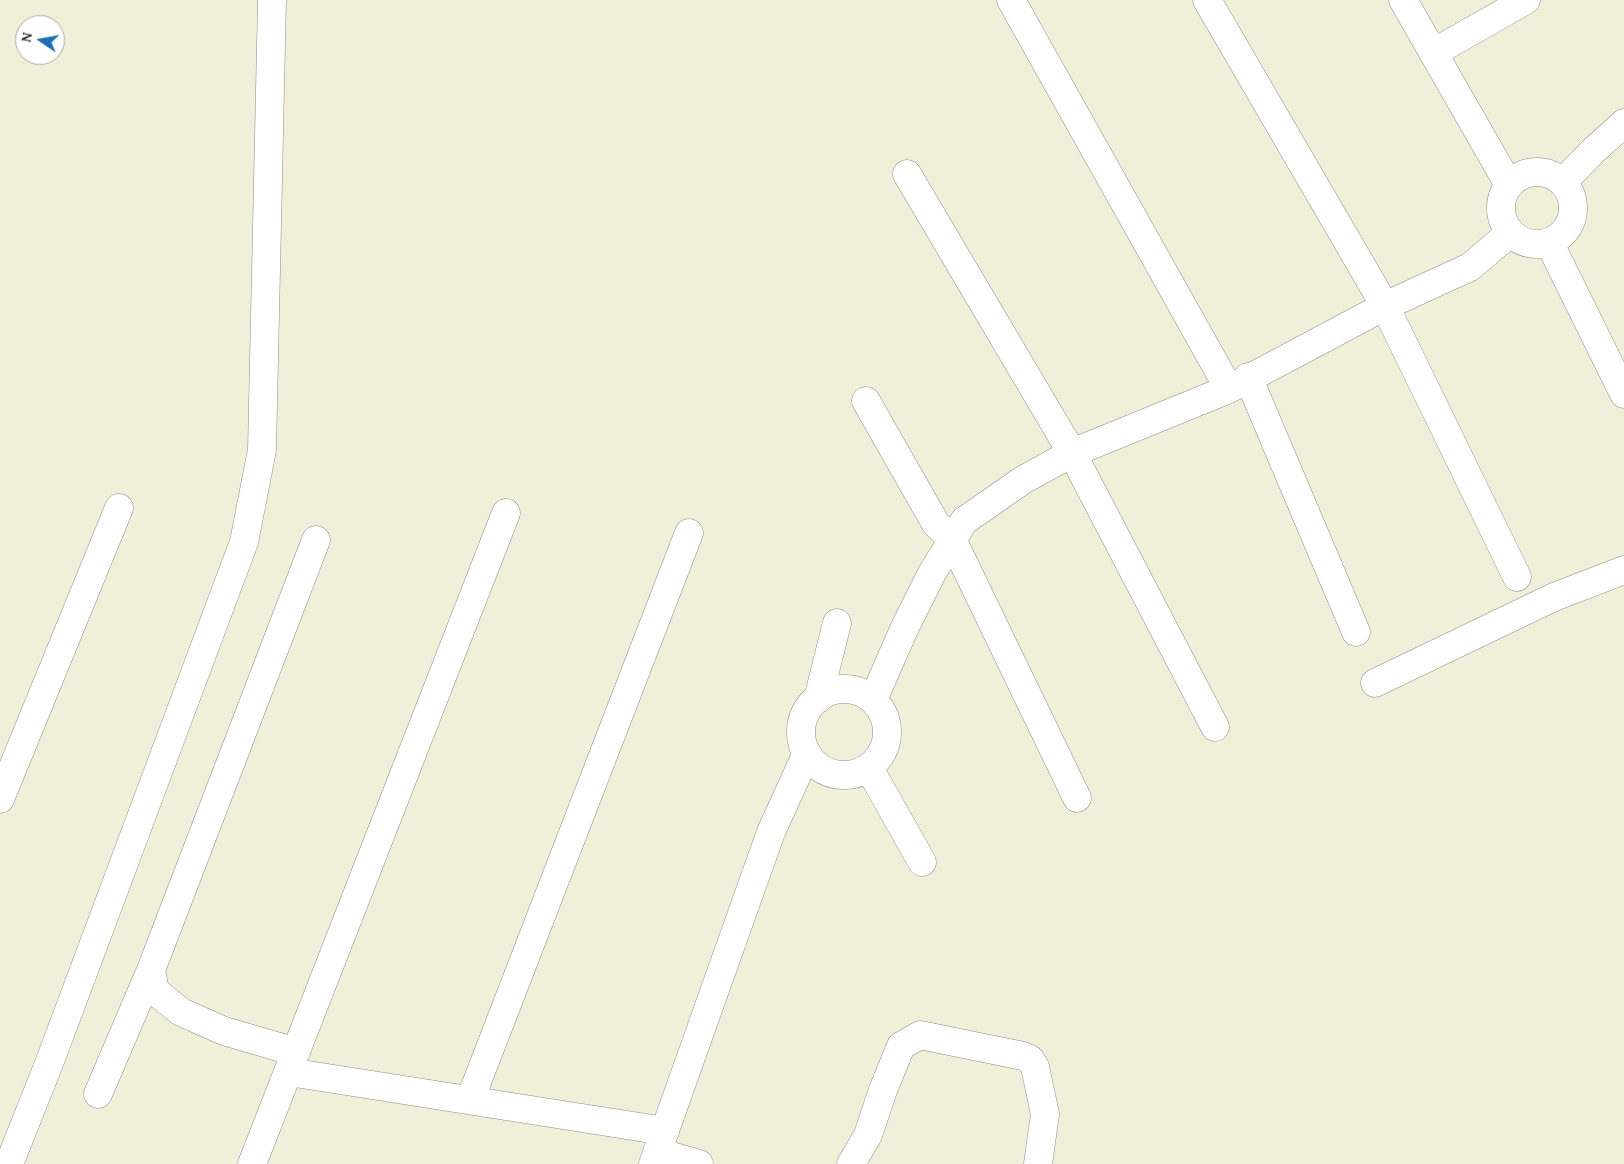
<!DOCTYPE html>
<html>
<head>
<meta charset="utf-8">
<style>
  body { margin:0 }
  #map { position:relative; width:1624px; height:1164px; overflow:hidden; background:#f1eed9; font-family:"Gentium Book Plus",serif }
  canvas { display:block }
  .north { position:absolute; left:15px; top:15px; width:50px; height:50px; box-sizing:border-box; background:#fff; border:1px solid #aaa; border-radius:50%; rotate:282deg; font-size:14px; font-weight:700; line-height:20px; text-align:center; color:#2b2b2b }
  .north::after { content:''; display:block; margin:auto; width:18px; height:22px; background:#1f6fb2; clip-path:polygon(50% 0,100% 100%,50% 72%,0 100%) }
</style>
</head>
<body>
<div id="map">
<canvas width="1624" height="1164"></canvas>
<div class="north">N</div>
</div>
<script>
const context = document.querySelector('canvas').getContext('2d');
context.lineJoin = 'round';
function poly(rows) {
  const path = new Path2D();
  for (const r of rows) {
    if (r.length === 3) {
      path.moveTo(r[0] + r[2], r[1]);
      path.arc(r[0], r[1], r[2], 0, 2 * Math.PI);
      continue;
    }
    path.moveTo(r[0], r[1]);
    for (let i = 2; i < r.length; i += 2) path.lineTo(r[i], r[i + 1]);
  }
  return path;
}
function trace(path, color, width, dash) {
  context.strokeStyle = color;
  context.lineWidth = width;
  context.lineCap = dash ? 'butt' : 'round';
  context.setLineDash(dash || []);
  context.stroke(path);
}
const minor = poly([
  [1011,0,1229,389],
  [1207,0,1385,306,1517,577],
  [1403,0,1509,185],
  [1433,53,1526,0],
  [1537,208,36],
  [907,174,1072,453,1215,727],
  [1563,182,1592,152,1624,123],
  [1549,242,1624,394],
  [1248,377,1356,632],
  [866,401,936,524,952,539,1077,798],
  [1375,683,1554,597,1624,570],
  [844,732,43],
  [818,699,837,623],
  [873,700,905,627,932,573,964,521,1023,480,1072,453,1229,389,1385,306,1470,267,1510,233],
  [869,768,922,862],
  [0,799,119,508],
  [151,970,155,991,181,1012,224,1031,296,1052],
  [289,1072,665,1131],
  [98,1094,151,970,316,540],
  [470,1100,689,533],
  [657,1152,699,1164],
  [9,1164,50,1061,244,542,262,450,272,0],
  [252,1164,506,513],
  [653,1164,771,832,807,753],
  [851,1164,868,1135,883,1090,901,1046,920,1035,1023,1056,1030,1059,1035,1067,1045,1114,1038,1164]
]);
trace(minor, '#8e8c82', 29);
trace(minor, '#fff', 28);
</script>
</body>
</html>
